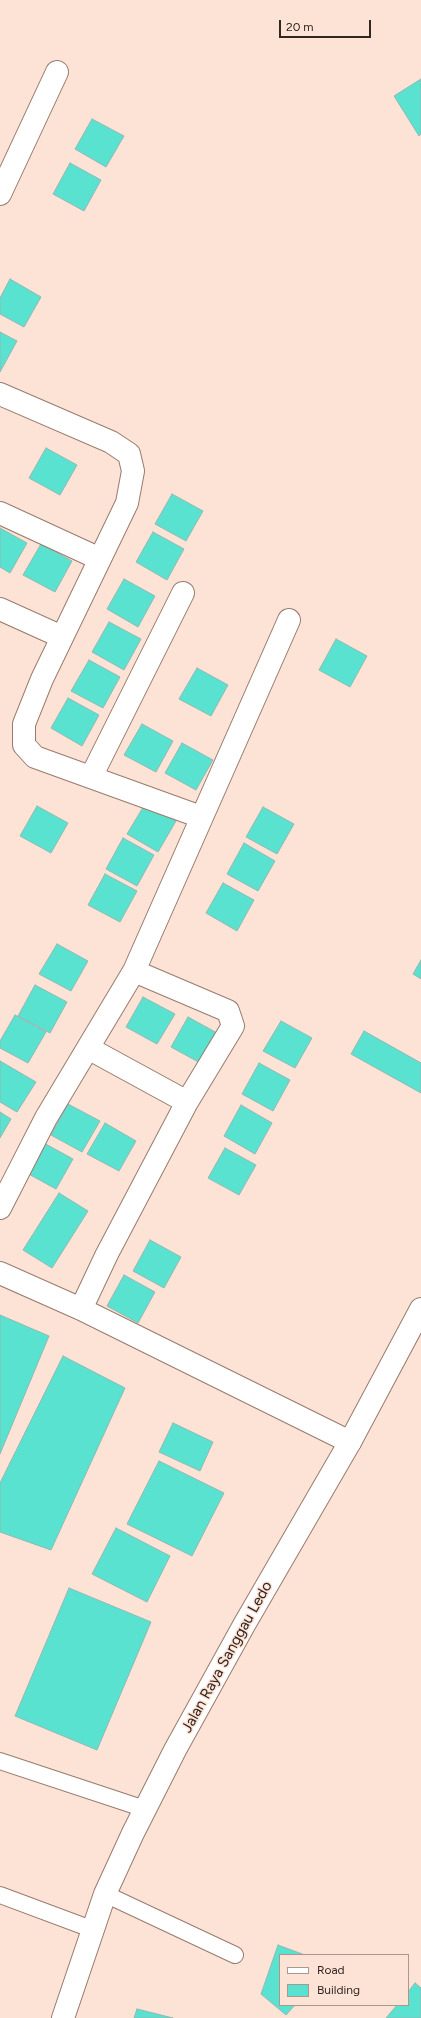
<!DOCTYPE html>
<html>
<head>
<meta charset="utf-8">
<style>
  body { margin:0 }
  #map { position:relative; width:421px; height:2018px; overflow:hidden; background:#fde3d6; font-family:Figtree,sans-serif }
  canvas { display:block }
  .legend { position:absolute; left:279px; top:1954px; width:130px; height:52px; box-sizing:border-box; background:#fde3d6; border:1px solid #ac978d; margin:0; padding:5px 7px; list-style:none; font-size:12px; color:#322620 }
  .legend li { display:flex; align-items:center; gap:8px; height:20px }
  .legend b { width:20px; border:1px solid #ac978d }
  .scale { position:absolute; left:279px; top:20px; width:92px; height:18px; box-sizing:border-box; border:2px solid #322620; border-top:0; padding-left:5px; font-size:12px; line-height:14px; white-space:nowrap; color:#322620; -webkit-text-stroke:3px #fde3d6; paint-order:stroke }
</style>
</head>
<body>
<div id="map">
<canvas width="421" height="2018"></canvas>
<ul class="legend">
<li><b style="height:5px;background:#fff"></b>Road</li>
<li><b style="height:11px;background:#59e2d0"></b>Building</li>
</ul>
<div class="scale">20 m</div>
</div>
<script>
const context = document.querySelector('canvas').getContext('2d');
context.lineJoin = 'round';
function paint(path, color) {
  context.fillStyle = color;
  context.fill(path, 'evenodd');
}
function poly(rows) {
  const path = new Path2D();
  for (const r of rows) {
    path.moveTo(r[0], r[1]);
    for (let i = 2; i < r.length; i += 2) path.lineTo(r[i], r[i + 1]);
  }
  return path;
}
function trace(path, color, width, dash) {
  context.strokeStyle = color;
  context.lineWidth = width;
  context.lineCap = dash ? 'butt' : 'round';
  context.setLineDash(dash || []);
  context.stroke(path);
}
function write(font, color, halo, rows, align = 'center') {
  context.font = font + ' Figtree,sans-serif';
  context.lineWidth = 3;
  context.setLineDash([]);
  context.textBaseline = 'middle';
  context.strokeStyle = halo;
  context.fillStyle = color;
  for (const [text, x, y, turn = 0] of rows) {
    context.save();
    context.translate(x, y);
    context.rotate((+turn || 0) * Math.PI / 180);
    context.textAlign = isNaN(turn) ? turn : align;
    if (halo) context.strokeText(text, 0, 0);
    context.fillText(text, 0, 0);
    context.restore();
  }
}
const building = poly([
  [421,79,421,134,419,136,394,96,421,79],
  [92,119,124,136,106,167,75,149,92,119],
  [70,163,101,180,84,211,53,194,70,163],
  [10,279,41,297,24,327,0,314,0,298,10,279],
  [0,332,17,341,0,372,0,332],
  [46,448,77,465,60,495,29,478,46,448],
  [172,494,203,511,186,541,155,524,172,494],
  [0,528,27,543,10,573,0,567,0,528],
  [153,532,184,549,167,580,136,562,153,532],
  [41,544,72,561,55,592,23,575,41,544],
  [124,579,155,596,138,627,107,609,124,579],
  [109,622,141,639,124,670,92,652,109,622],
  [336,639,367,656,350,687,319,670,336,639],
  [89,660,120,677,103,708,71,691,89,660],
  [197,668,228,685,211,716,179,699,197,668],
  [68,698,99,715,82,746,51,728,68,698],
  [142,724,173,741,156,772,124,755,142,724],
  [182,743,213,760,196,790,165,773,182,743],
  [145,804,176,821,158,852,127,834,145,804],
  [37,806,68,823,51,853,20,836,37,806],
  [263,807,294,824,277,854,246,837,263,807],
  [123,838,154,855,137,886,106,869,123,838],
  [244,843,275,861,258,891,227,874,244,843],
  [105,874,137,891,120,922,88,905,105,874],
  [223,883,254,900,237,931,206,913,223,883],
  [57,944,88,961,71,991,39,974,57,944],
  [421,960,421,979,413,974,421,960],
  [35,985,67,1002,50,1033,18,1016,35,985],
  [143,997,175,1014,157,1044,126,1027,143,997],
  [15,1015,46,1032,28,1063,0,1048,0,1041,15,1015],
  [188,1017,219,1034,202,1064,171,1047,188,1017],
  [281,1021,312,1038,295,1068,263,1051,281,1021],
  [364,1031,421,1063,421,1093,351,1054,364,1031],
  [0,1061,36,1082,17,1112,0,1102,0,1061],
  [259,1063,290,1080,273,1111,242,1094,259,1063],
  [68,1104,100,1121,82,1152,51,1135,68,1104],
  [241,1105,272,1123,255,1154,224,1136,241,1105],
  [0,1112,11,1119,0,1138,0,1112],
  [105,1123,136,1141,119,1171,87,1154,105,1123],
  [42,1142,73,1159,56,1189,25,1172,42,1142],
  [225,1148,256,1165,239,1195,208,1178,225,1148],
  [59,1193,88,1211,52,1268,23,1250,59,1193],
  [150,1240,181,1257,164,1288,133,1271,150,1240],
  [124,1275,155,1292,138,1323,107,1306,124,1275],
  [0,1315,49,1336,0,1454,0,1315],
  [63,1356,125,1388,51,1550,0,1532,0,1483,63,1356],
  [173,1423,213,1442,200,1471,159,1452,173,1423],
  [159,1461,224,1493,192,1556,127,1524,159,1461],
  [116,1528,170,1556,147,1602,92,1574,116,1528],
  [69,1588,151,1622,97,1750,15,1716,69,1588],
  [278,1945,305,1955,280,1955,280,2005,295,2005,286,2015,261,1994,278,1945],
  [415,1983,421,1988,421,2018,386,2018,397,2005,408,2005,408,1992,415,1983],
  [137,2009,173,2018,134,2018,137,2009]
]);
paint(building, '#59e2d0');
trace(building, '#92b8b2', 1);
const lane = poly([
  [0,1761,145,1809],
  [105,1894,235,1955],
  [0,1895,94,1930]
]);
const street = poly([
  [0,194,57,72],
  [0,394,111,442,129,454,133,471,127,503,42,679,24,724,24,745,35,757,201,817],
  [0,513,100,559],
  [0,609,62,637],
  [91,777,183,593],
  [88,1048,187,1102],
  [0,1208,46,1118,134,971,289,620],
  [0,1273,81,1309,350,1442],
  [81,1309,107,1254,187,1102,233,1026,228,1011,134,971]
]);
const highway = poly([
  [63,2018,105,1894,133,1833,175,1750,244,1625,350,1442,421,1309]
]);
trace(lane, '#987b6d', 18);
trace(street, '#987b6d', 24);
trace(highway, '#987b6d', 24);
trace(lane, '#fff', 16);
trace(street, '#fff', 22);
trace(highway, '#fff', 22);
write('15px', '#322620', '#fde3d6', [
  ["Jalan Raya Sanggau Ledo",227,1657,-61]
]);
</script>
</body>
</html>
